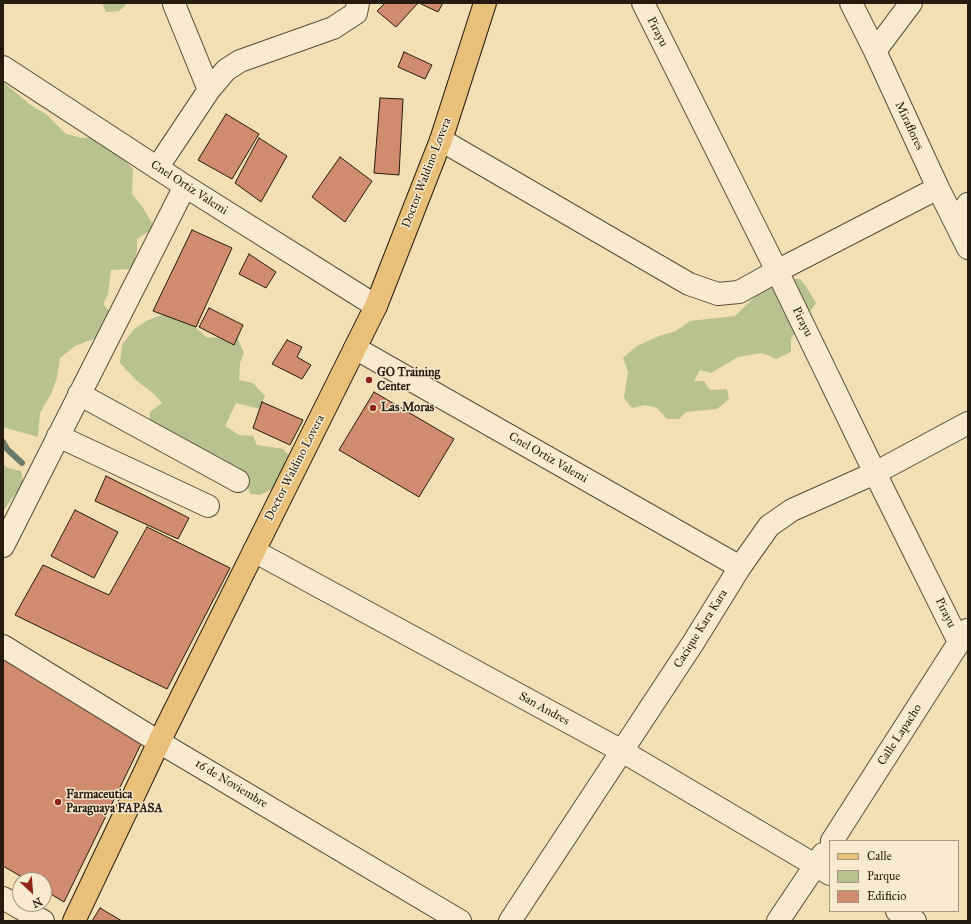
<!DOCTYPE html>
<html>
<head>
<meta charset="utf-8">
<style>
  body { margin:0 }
  #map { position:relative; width:971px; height:924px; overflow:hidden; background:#f2dfb4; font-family:"IM FELL Great Primer",serif }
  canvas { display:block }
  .frame { position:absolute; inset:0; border:4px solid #251b10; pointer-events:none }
  .legend { position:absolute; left:829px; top:840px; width:130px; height:72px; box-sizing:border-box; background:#f7eace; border:1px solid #a39782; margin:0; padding:5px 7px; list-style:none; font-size:12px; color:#251b10 }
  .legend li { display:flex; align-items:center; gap:8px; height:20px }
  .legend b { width:20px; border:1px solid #a39782 }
  .north { position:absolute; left:12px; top:872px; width:40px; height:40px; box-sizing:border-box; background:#f7eace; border:1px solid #a39782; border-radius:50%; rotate:154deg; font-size:11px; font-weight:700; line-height:16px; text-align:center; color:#251b10 }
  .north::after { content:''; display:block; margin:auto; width:14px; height:18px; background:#8f2418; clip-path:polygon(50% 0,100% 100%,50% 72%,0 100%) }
</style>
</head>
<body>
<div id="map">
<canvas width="971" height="924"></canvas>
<div class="frame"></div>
<ul class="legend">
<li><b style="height:5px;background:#e9c07a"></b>Calle</li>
<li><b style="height:11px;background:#b8c28f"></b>Parque</li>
<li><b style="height:11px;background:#d18b6e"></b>Edificio</li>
</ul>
<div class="north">N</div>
</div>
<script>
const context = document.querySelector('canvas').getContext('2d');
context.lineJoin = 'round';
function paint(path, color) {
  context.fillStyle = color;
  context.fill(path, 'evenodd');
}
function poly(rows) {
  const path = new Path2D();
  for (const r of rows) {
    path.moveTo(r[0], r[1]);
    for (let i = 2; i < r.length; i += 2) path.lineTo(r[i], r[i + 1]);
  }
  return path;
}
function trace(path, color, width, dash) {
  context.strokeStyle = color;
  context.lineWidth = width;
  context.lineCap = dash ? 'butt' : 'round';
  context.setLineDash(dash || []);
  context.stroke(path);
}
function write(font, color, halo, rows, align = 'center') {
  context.font = font + ' "IM FELL Great Primer",serif';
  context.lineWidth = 3;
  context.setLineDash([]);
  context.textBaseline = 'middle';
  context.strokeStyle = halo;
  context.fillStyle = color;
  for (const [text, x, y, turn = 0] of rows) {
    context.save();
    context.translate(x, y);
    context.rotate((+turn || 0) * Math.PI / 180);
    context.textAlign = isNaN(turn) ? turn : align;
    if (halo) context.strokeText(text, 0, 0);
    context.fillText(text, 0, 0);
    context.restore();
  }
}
paint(poly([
  [102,3,128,3,119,11,106,12],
  [3,82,32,106,46,114,66,134,82,138,109,136,116,151,133,169,132,194,143,208,155,228,137,239,137,250,132,269,111,270,108,294,103,304,111,313,101,336,75,346,60,358,57,378,51,394,40,413,38,437,3,427],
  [786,279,800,279,807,288,816,303,791,339,791,352,776,359,762,353,738,357,711,373,700,370,694,381,704,381,710,390,727,389,729,399,717,409,686,412,679,419,667,419,657,408,645,405,632,408,624,398,628,372,623,358,637,346,659,336,676,331,690,321,735,316,770,282],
  [175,314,187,319,206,337,214,338,231,334,237,337,244,353,240,363,239,380,253,383,265,396,260,409,236,403,225,426,239,435,253,436,257,445,283,449,291,458,276,487,260,495,250,494,244,474,150,428,150,412,162,403,153,393,137,381,120,363,122,345,134,329,148,320,162,315],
  [3,464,8,468,21,471,24,484,12,498,4,510,3,519]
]), '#b8c28f');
trace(poly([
  [3,442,7,449,22,463]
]), '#6c7c6c', 6);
const building = poly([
  [385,3,418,3,396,27,377,11,385,3],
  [421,3,443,3,438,12,421,4,421,3],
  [404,52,432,65,425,79,398,67,404,52],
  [380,98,403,99,399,175,374,173,380,98],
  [226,114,259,134,232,179,198,160,226,114],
  [259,138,287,156,261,202,235,183,259,138],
  [340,157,372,181,345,222,312,197,340,157],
  [192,230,232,248,196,327,153,311,192,230],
  [249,254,276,272,266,288,239,274,249,254],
  [209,308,243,325,234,345,199,327,209,308],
  [287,340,302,347,297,357,311,365,302,379,272,364,287,340],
  [374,392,454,439,419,497,339,450,374,392],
  [262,402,303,420,290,445,253,428,262,402],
  [106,476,189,518,178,539,95,501,106,476],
  [75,510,118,532,94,578,51,556,75,510],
  [147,527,230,568,167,689,15,615,43,565,109,595,147,527],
  [3,657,144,738,64,902,44,890,44,880,27,880,3,866,3,657],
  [100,908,122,921,92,921,100,908]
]);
paint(building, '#d18b6e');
trace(building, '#251b10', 1);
const minor = poly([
  [643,3,777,271,875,473,959,642],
  [851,3,875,51,938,188,968,248],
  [174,4,209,90],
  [875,51,911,3],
  [3,67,185,186,376,306],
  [441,140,689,284,718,294,739,292,777,271,938,188],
  [157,168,209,90,226,70,240,61,333,28,356,13,358,3],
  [955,221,968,204],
  [355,348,740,567],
  [79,394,238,481],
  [58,436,208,506],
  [3,546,185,186],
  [254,551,622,751,830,874],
  [3,646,159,742,460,921],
  [832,841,967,630],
  [3,898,43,921],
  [897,911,915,921],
  [510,921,693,643,740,567,769,526,792,510,875,473,968,423],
  [778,921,823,854]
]);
const major = poly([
  [74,921,159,742,376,306,441,140,485,3]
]);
trace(minor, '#584c39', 24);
trace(major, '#251b10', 24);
trace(minor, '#f7eace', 22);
trace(major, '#e9c07a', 22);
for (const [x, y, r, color] of [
  [369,380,4,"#8f2418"],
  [373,408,4,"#8f2418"],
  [58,802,4,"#8f2418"]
]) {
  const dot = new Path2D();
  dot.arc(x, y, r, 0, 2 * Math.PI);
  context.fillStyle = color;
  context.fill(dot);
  trace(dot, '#f7eace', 1.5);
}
write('12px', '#251b10', '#f7eace', [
  ["Pirayu",657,32,63],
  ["Miraflores",909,126,65],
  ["Doctor Waldino Lovera",427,173,-69],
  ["Cnel Ortiz Valemi",189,188,33],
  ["Pirayu",802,322,64],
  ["Cnel Ortiz Valemi",548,458,30],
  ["Doctor Waldino Lovera",295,468,-63],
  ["Pirayu",945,613,64],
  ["Cacique Kara Kara",701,629,-58],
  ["San Andres",544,709,29],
  ["Calle Lapacho",900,735,-57],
  ["16 de Noviembre",231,784,31]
]);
write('bold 12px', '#251b10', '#f7eace', [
  ["GO Training",377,373],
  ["Center",377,387],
  ["Las Moras",381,408],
  ["Farmaceutica",66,795],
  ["Paraguaya FAPASA",66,809]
], 'left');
</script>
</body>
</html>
